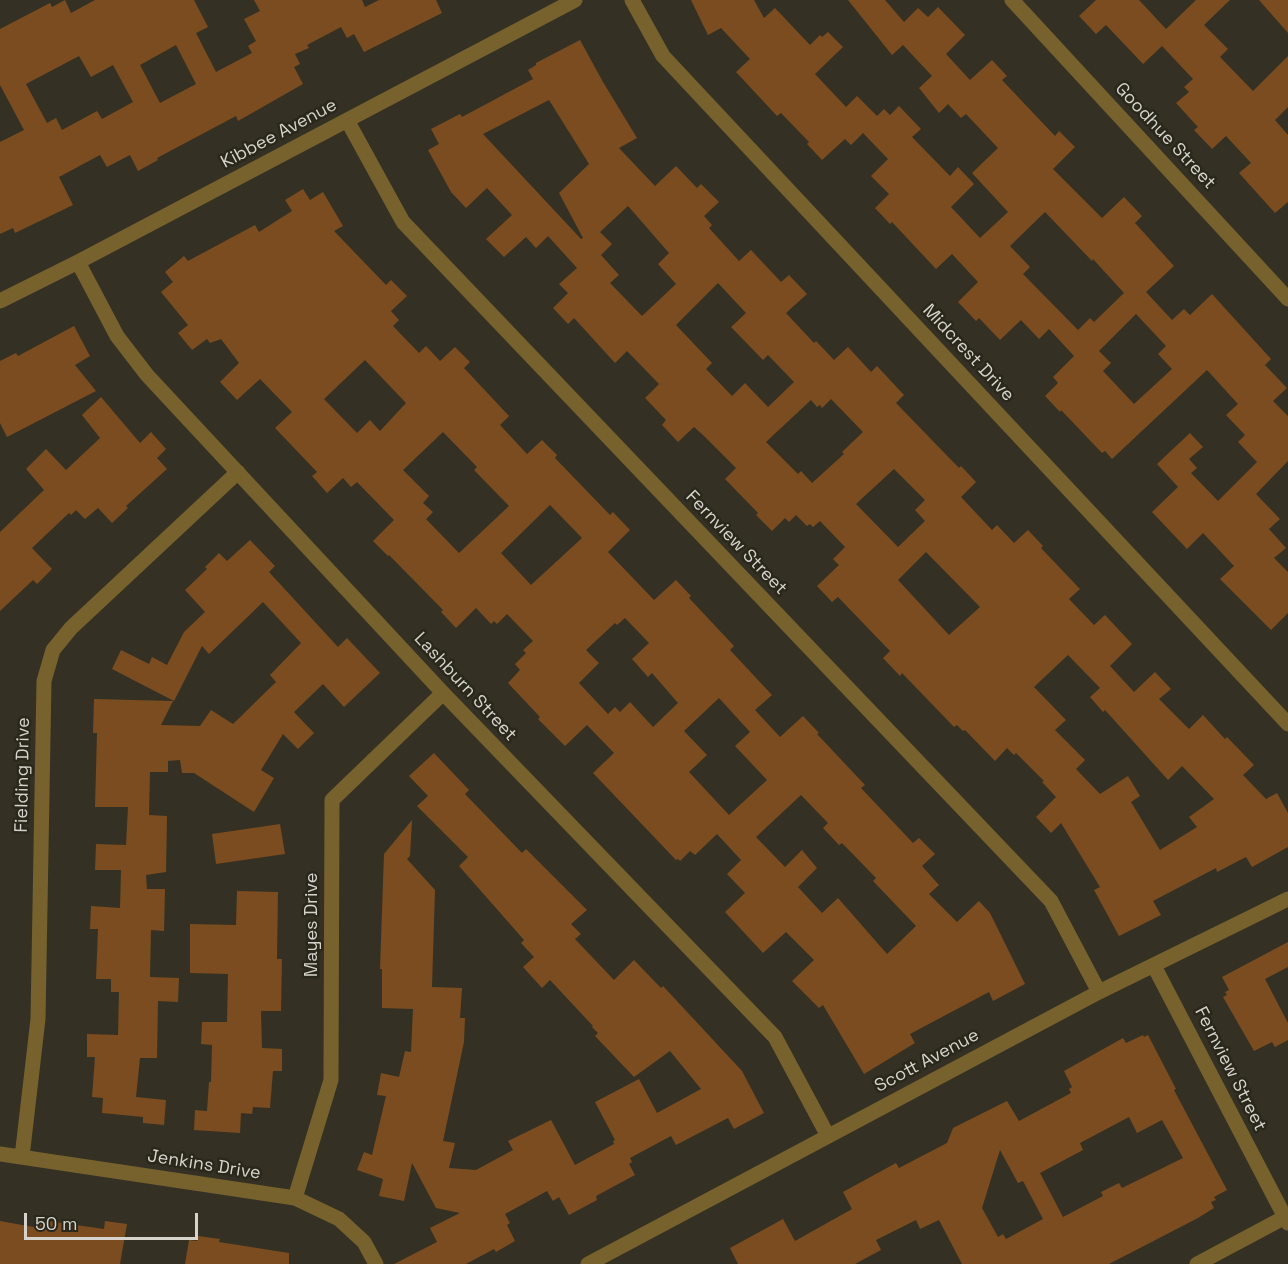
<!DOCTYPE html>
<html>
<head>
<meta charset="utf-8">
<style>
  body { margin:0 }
  #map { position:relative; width:1288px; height:1264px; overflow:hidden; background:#343124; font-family:"Space Grotesk",sans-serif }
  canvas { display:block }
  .scale { position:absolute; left:24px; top:1213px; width:174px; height:27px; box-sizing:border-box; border:3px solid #d5d3cb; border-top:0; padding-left:8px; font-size:18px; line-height:21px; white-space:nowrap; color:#d5d3cb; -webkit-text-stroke:4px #2a271b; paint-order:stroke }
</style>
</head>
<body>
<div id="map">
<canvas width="1288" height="1264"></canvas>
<div class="scale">50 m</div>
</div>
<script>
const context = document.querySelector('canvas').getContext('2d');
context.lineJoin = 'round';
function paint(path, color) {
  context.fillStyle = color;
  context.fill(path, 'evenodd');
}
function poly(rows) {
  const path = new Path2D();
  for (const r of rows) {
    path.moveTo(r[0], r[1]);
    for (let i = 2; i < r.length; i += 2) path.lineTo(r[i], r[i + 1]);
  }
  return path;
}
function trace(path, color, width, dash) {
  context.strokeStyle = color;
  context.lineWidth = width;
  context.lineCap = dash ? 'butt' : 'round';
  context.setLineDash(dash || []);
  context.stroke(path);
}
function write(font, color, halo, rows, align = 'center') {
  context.font = font + ' "Space Grotesk",sans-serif';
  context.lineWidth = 5;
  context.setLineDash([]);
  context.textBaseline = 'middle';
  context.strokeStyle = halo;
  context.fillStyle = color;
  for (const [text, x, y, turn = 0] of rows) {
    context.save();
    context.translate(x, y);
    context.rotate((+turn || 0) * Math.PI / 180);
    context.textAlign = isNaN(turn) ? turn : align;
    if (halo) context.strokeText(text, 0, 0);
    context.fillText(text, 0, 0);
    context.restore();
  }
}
paint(poly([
  [65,0,71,13,95,0,194,0,208,27,196,33,216,72,252,53,248,46,256,41,244,19,260,11,254,0,362,0,365,7,379,0,436,0,442,13,364,52,354,34,347,38,341,27,307,45,309,48,295,54,300,64,294,67,303,84,238,121,236,116,157,158,158,160,138,171,130,155,107,167,100,155,59,177,73,205,15,233,13,228,0,234,0,142,24,130,0,85,0,29,50,3,52,7],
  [176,45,196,84,160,103,140,65],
  [79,56,91,77,113,65,133,102,102,119,97,111,62,130,56,118,47,123,26,84],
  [691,0,754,0,764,18,775,8,810,45,820,35,822,37,828,32,843,47,815,74,846,107,857,96,877,116,884,109,890,115,899,106,921,129,912,137,950,176,958,167,974,184,951,207,980,238,1008,212,972,173,998,148,966,114,961,118,948,104,939,113,919,88,932,76,903,45,892,55,848,0,885,0,904,22,918,8,928,17,938,7,965,35,946,54,970,80,992,60,1007,76,1002,80,1055,136,1059,131,1075,147,1053,169,1102,218,1124,197,1142,216,1135,223,1174,266,1146,292,1172,320,1184,309,1190,315,1212,294,1271,359,1265,365,1287,388,1273,401,1288,416,1288,461,1256,494,1280,519,1269,529,1286,548,1274,558,1288,572,1288,613,1271,630,1220,579,1234,566,1203,533,1187,549,1152,512,1178,487,1157,464,1190,433,1203,447,1189,459,1197,468,1191,473,1218,501,1257,462,1238,442,1245,435,1226,415,1238,404,1207,370,1112,459,1105,451,1102,453,1061,410,1060,412,1045,396,1058,383,1053,377,1074,356,1049,329,1039,339,1021,320,1000,340,979,318,976,321,958,302,978,282,952,254,936,269,892,222,890,224,875,208,889,194,871,176,888,159,863,133,851,145,845,139,822,160,807,144,809,142,781,113,777,116,736,72,750,59,721,28,708,35],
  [1045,212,1092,261,1093,259,1124,293,1094,322,1090,318,1078,330,1023,274,1030,267,1010,246],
  [1136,314,1166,346,1158,354,1172,369,1134,404,1103,371,1111,363,1099,351],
  [1096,0,1139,0,1166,29,1196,0,1230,0,1204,25,1228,49,1220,57,1253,91,1288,56,1288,107,1275,120,1288,135,1288,202,1275,213,1239,173,1251,163,1226,136,1212,149,1194,130,1198,127,1176,103,1189,92,1184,87,1193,79,1162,46,1143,64,1106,25,1096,34,1079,16],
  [1259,0,1288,0,1288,33],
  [580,40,603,82,637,138,619,148,655,186,676,166,697,188,701,184,719,202,704,216,712,225,709,228,739,261,751,250,781,282,789,275,807,294,786,313,814,343,816,341,834,360,848,347,871,372,877,366,904,395,896,403,959,468,961,466,976,482,961,497,992,530,997,525,1014,543,1028,530,1043,546,1041,548,1080,589,1069,599,1094,625,1105,615,1132,644,1110,666,1134,692,1155,672,1171,689,1159,699,1189,729,1203,715,1225,739,1227,737,1254,765,1243,775,1266,799,1277,793,1288,813,1288,847,1252,867,1246,857,1217,872,1216,868,1153,901,1161,915,1119,936,1094,890,1100,887,1061,823,1051,833,1036,817,1056,797,1042,782,1044,781,1016,753,1014,755,1007,748,995,761,965,730,963,731,957,725,954,727,902,673,900,676,883,658,890,651,838,597,832,602,817,586,839,565,833,559,845,547,820,521,813,527,810,524,807,526,796,515,789,522,785,518,772,531,756,515,758,513,725,479,736,468,703,435,694,427,678,442,662,425,666,420,645,398,659,384,627,351,615,363,574,318,568,324,553,308,568,293,559,284,577,268,548,236,536,248,526,237,504,257,486,239,512,215,487,188,466,208,451,192,428,150,439,144,431,129,460,114,462,117,533,79,528,70,536,65,536,63],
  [549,100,589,164,559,193,583,238,581,239,483,134],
  [628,206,669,253,658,264,676,284,642,316,610,283,619,275,601,255,612,244,600,232],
  [718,283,746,313,731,327,763,360,768,355,794,382,768,407,745,383,732,396,706,369,712,363,676,325],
  [831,399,863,432,842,452,844,454,812,483,801,471,798,474,766,442,811,400,817,407,820,405,822,408],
  [894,469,925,500,915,510,925,521,898,547,856,504],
  [926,552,980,607,949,635,898,580],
  [1068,655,1100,688,1090,697,1103,712,1105,710,1168,780,1182,766,1214,799,1189,817,1197,827,1160,850,1131,802,1140,796,1128,776,1100,794,1076,769,1085,760,1055,730,1066,720,1034,687],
  [303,189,310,200,323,192,343,226,334,231,386,285,391,280,407,296,391,311,399,320,393,326,419,353,426,346,440,361,455,347,470,362,464,368,509,416,500,425,527,454,542,440,557,455,555,458,610,515,613,512,630,530,608,552,654,600,676,580,691,596,689,598,734,646,730,650,772,695,755,710,780,737,803,716,819,733,817,734,865,785,861,788,913,843,919,838,935,854,922,866,939,885,929,894,957,922,979,901,990,913,1025,984,993,1001,989,992,910,1034,915,1043,864,1074,823,1005,819,1008,792,981,814,960,786,932,763,953,725,912,745,893,727,874,741,860,717,834,695,855,690,851,680,861,678,859,676,860,593,773,614,753,587,725,565,746,538,719,540,717,508,683,520,670,515,664,526,653,523,650,533,641,507,614,497,624,494,621,491,624,476,608,456,628,441,612,443,610,389,555,388,556,373,541,394,520,357,482,351,487,343,478,327,493,312,476,317,472,275,428,292,412,260,379,237,400,220,382,239,363,221,339,210,343,207,339,192,350,178,333,188,325,161,292,173,282,165,272,184,256,188,261,255,225,259,232,292,211,285,200],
  [365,360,406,403,380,431,370,420,357,433,324,399],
  [443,432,477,467,474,470,509,506,459,553,426,519,433,512,423,503,429,496,403,470],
  [550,505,582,538,531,585,501,553],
  [625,618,649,643,632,659,648,677,652,673,678,703,653,727,630,702,620,712,615,707,608,714,579,683,599,663,586,650,615,623,617,625],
  [719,698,750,732,735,746,767,780,729,815,689,772,707,755,684,731],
  [801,795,828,823,823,828,839,845,842,843,876,878,873,881,916,926,887,954,838,898,822,913,798,887,817,868,802,850,785,867,756,837],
  [74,326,90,356,75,365,96,391,7,437,0,423,0,361,16,353,18,356],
  [101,397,140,443,151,432,166,449,157,458,167,469,126,506,128,508,112,523,98,508,85,519,76,510,71,515,69,513,32,548,52,569,37,584,33,580,0,611,0,532,44,490,26,469,46,449,66,470,100,438,82,415],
  [250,540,275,566,269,572,338,647,347,638,380,673,344,707,323,684,294,712,314,733,298,749,283,734,261,770,274,778,254,812,194,773,182,773,180,760,168,761,168,772,150,772,149,815,167,816,166,872,146,875,147,889,165,889,164,931,151,930,150,977,179,978,178,1002,158,1001,157,1058,140,1058,136,1097,166,1100,164,1125,143,1123,143,1117,102,1113,103,1098,92,1097,95,1057,87,1057,87,1034,118,1035,119,992,111,992,111,979,96,979,98,929,90,929,91,906,120,908,121,870,95,870,96,844,126,845,128,807,95,807,97,733,93,733,94,699,173,701,161,725,200,726,211,710,233,724,276,682,270,675,301,643,263,602,209,654,202,646,174,701,112,669,121,650,149,664,152,657,167,665,184,632,205,612,185,590,207,569,205,567,219,553,227,561],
  [434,753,469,790,465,794,522,853,526,849,587,910,571,924,581,934,575,939,614,980,634,960,661,988,663,986,742,1071,764,1113,734,1129,728,1118,676,1145,671,1136,630,1158,632,1162,629,1164,635,1175,596,1196,597,1200,569,1215,559,1197,553,1201,547,1191,505,1214,510,1223,507,1225,515,1241,496,1252,494,1249,466,1264,394,1264,437,1242,430,1228,460,1213,436,1208,412,1163,404,1201,379,1196,383,1179,357,1170,364,1152,372,1155,386,1096,377,1095,381,1073,399,1077,405,1051,411,1052,413,1009,382,1008,382,969,380,969,384,854,412,820,410,856,407,859,435,890,432,987,462,988,460,1018,465,1018,464,1042,443,1141,455,1143,449,1168,476,1170,513,1150,508,1141,551,1120,575,1165,614,1144,613,1141,615,1140,595,1102,639,1079,657,1113,701,1089,670,1051,634,1077,595,1036,598,1033,592,1027,593,1026,550,980,542,988,523,967,534,957,521,943,524,940,459,866,468,857,417,806,428,796,409,776],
  [280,824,285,854,216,864,212,834],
  [237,891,278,892,277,959,282,959,281,1011,261,1011,262,1048,282,1049,282,1071,273,1071,270,1108,253,1107,252,1114,241,1113,240,1133,194,1130,195,1110,207,1111,209,1082,211,1082,212,1045,201,1044,202,1022,227,1022,228,974,190,973,190,924,236,925],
  [1288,942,1288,967,1265,979,1288,1023,1288,1040,1275,1047,1272,1042,1254,1051,1223,997,1227,995,1225,992,1229,990,1222,977],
  [1143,1035,1144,1037,1148,1035,1176,1089,1174,1090,1227,1190,1214,1197,1216,1200,1211,1202,1214,1208,1198,1218,1109,1264,962,1264,939,1220,920,1229,916,1220,876,1240,881,1250,855,1264,738,1264,730,1248,783,1219,795,1241,852,1209,843,1192,896,1163,899,1168,947,1143,953,1128,1007,1101,1019,1121,1071,1093,1069,1089,1072,1087,1064,1071,1123,1038,1126,1043],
  [1129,1117,1137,1133,1162,1120,1183,1158,1122,1188,1119,1183,1101,1192,1103,1196,1063,1217,1040,1173,1083,1150,1080,1143],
  [1000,1150,1018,1183,1023,1181,1043,1219,1006,1239,1003,1234,998,1237,982,1208],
  [41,1220,104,1229,105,1221,127,1224,120,1264,0,1264,0,1221,39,1228],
  [198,1236,220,1239,219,1242,289,1253,289,1264,185,1264,189,1240,197,1241]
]), '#7b4c1f');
trace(poly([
  [632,0,663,56,1288,724],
  [1012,0,1288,299],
  [347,120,403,222,1051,901,1099,992],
  [78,262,117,336,147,375,443,693,775,1037,828,1136],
  [0,301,78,262,575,0],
  [1154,966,1288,1223],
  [0,1154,295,1198,339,1219,364,1242,376,1264],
  [22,1157,38,1019,44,681,53,650,71,628,238,472],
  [295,1198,331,1080,332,800,443,693],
  [588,1264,1099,992,1288,899],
  [1197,1264,1285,1217]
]), '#77622d', 15);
write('18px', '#d5d3cb', '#2a271b', [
  ["Kibbee Avenue",279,134,-28],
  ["Goodhue Street",1165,136,47],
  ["Midcrest Drive",968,353,47],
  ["Fernview Street",736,543,46],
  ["Lashburn Street",465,687,47],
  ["Fielding Drive",23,775,-89],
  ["Mayes Drive",312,925,-90],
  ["Scott Avenue",927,1061,-28],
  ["Fernview Street",1230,1069,63],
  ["Jenkins Drive",204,1165,9]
]);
</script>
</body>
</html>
